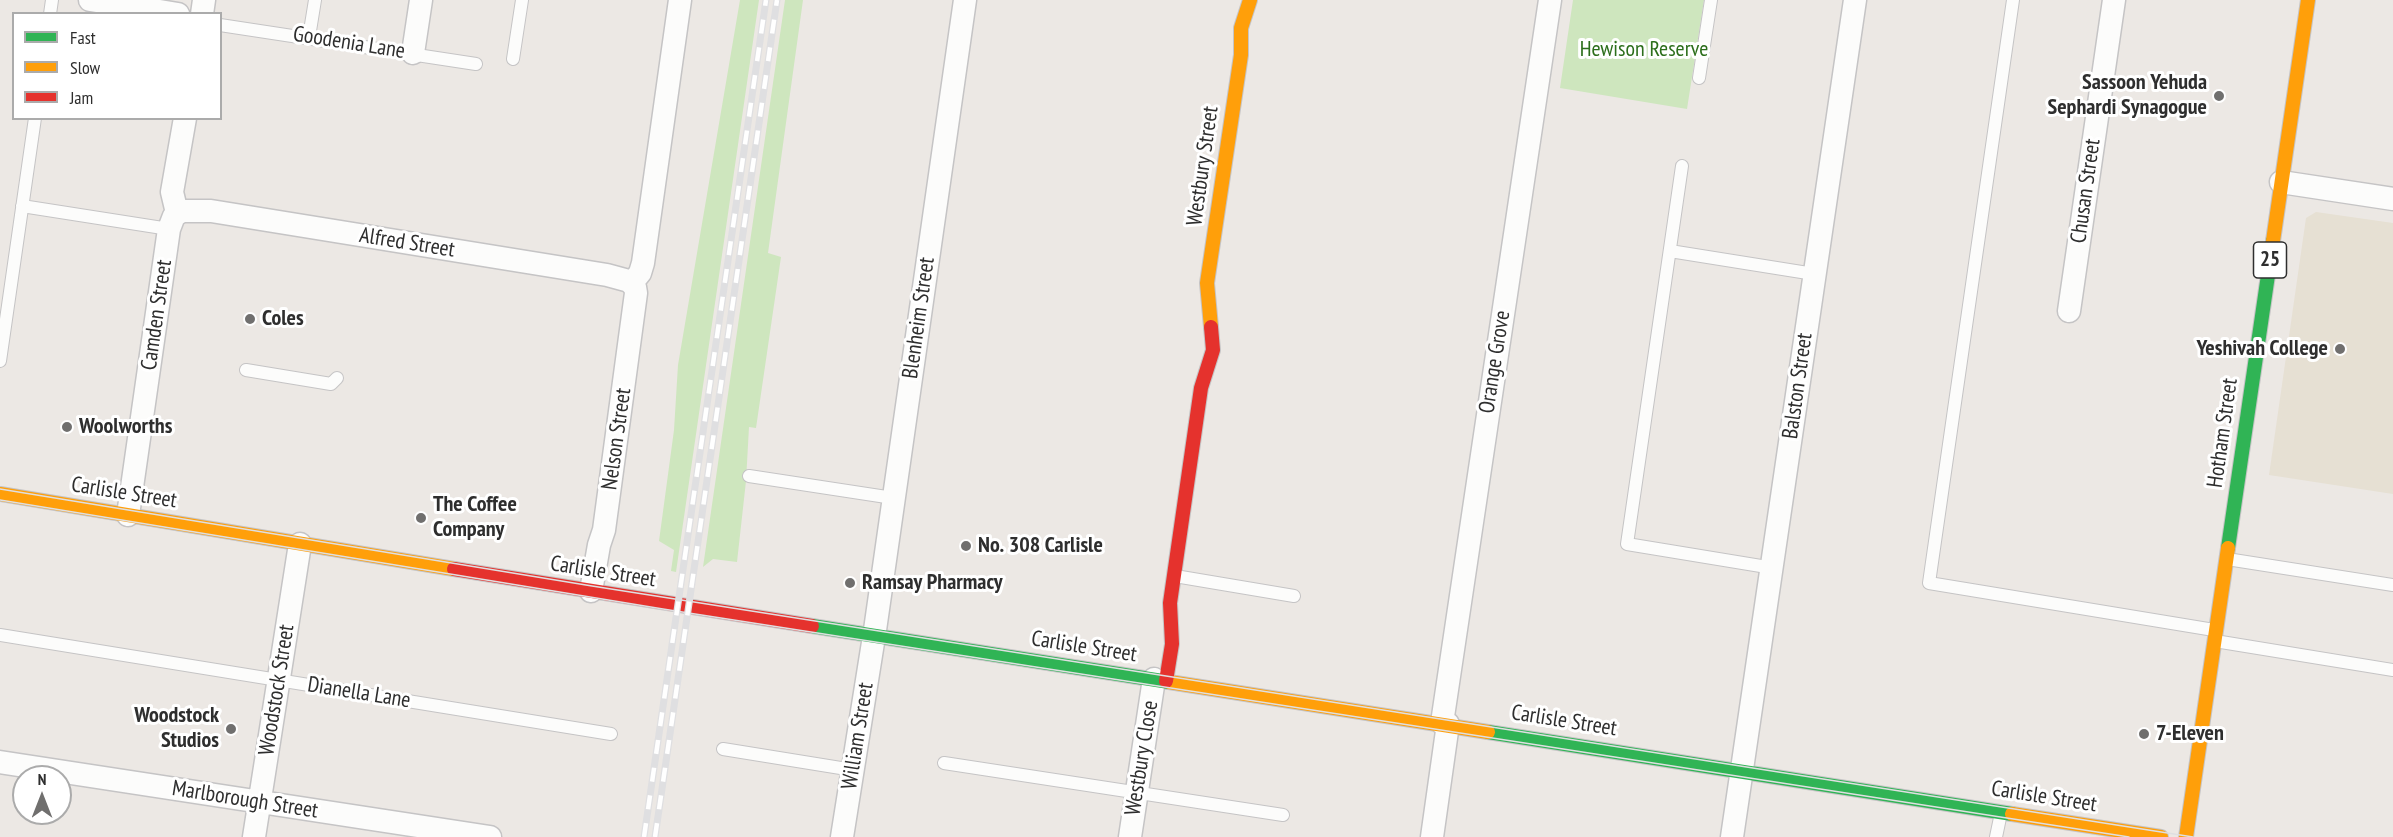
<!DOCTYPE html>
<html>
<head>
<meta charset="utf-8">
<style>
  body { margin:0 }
  #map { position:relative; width:2393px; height:837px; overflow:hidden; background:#ece8e4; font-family:"PT Sans Narrow",sans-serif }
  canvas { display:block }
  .legend { position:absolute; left:12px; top:12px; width:210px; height:108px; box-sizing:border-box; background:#fff; border:2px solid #ababab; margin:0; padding:8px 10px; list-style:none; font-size:18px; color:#2e2e2e }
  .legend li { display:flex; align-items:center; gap:12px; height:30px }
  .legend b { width:30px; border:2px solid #ababab }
  .north { position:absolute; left:12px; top:765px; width:60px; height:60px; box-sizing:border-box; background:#fff; border:2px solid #ababab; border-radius:50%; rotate:0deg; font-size:16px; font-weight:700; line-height:24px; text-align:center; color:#2e2e2e }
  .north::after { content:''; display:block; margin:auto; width:21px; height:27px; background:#706f6e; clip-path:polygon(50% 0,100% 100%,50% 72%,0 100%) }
</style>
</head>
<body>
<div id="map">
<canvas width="2393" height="837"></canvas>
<ul class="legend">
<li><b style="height:8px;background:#30b455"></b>Fast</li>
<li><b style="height:8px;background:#ff9f0a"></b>Slow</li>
<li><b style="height:8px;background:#e5322d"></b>Jam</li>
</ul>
<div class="north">N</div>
</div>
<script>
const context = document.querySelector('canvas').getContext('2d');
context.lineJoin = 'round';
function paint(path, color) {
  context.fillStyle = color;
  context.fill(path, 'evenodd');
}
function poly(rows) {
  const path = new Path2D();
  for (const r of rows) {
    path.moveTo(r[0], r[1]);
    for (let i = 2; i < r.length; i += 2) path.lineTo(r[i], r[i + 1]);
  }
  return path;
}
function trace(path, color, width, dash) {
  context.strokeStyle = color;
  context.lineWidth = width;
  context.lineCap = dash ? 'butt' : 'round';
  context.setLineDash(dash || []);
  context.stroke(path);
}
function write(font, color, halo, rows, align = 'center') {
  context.font = font + ' "PT Sans Narrow",sans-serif';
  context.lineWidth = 6;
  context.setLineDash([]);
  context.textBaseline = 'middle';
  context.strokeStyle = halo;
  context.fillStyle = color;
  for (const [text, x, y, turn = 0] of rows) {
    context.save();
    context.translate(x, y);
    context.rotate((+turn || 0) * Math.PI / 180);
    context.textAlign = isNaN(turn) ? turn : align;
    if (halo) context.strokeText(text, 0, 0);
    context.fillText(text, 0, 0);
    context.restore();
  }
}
paint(poly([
  [2316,212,2393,223,2393,494,2269,475,2306,218]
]), '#e6e0d3');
paint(poly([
  [740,0,759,0,676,572,671,571,674,550,659,541,674,430,678,365],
  [785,0,803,0,768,253,781,257,756,428,749,427,746,481,737,562,713,559,703,567],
  [1573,0,1704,0,1687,109,1560,88]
]), '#cee6be');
const lane = poly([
  [2013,0,1929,583,2214,630],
  [50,14,52,0],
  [220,25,476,64],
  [309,37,315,0],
  [513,59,522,0],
  [1699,78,1711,0],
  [1682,166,1627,544,1773,568],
  [22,206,169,229],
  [1670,251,1814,274],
  [0,361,35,118],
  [246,370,331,384,337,378],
  [749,476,893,498],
  [2227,559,2393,585],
  [1175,576,1294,596],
  [0,635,611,734],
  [2215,641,2393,670],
  [723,749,853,770],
  [944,763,1283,815],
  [1996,837,2001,813]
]);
const street = poly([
  [90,0,178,14],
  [202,14,204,0],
  [413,53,421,0],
  [2281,182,2393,199],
  [177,213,172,192,185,118],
  [632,283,640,273,643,263,680,0],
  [2069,311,2114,0],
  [128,515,169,229,174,216,182,211,211,211,607,275,629,281,635,287,636,293,604,530,599,545,591,591],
  [1442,723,1550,0],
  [0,762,490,837],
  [254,837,300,544],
  [842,837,875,630,965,0],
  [1130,837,1154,679],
  [1432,837,1448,724],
  [1732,837,1855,0]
]);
const fast = poly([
  [2228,548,2273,241],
  [812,626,1169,682],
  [1488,732,2012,814]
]);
const slow = poly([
  [2273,241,2308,0],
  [1211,327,1207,283,1241,55,1241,28,1250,0],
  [0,494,454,569],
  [1169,682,1488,732],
  [2012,814,2161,837],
  [2186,837,2228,548]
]);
const jam = poly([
  [454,569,812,626],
  [1166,681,1172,644,1170,603,1201,388,1213,350,1211,327]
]);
trace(lane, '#c5c4c5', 14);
trace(street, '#c5c4c5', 25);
trace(fast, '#c5c4c5', 16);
trace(slow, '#c5c4c5', 16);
trace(jam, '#c5c4c5', 16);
trace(lane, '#fcfcfb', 12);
trace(street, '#fcfcfb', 22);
trace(fast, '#30b455', 14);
trace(slow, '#ff9f0a', 14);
trace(jam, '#e5322d', 14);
trace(poly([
  [0,489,592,586,2193,837],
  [0,500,663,609,2129,837]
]), '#dfdfe1', 1.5);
const rail = poly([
  [644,837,766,0],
  [655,837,777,0]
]);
trace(rail, '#dfdfe1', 7);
trace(rail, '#fff', 4.5, [14]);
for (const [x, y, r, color] of [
  [2219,96,6,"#706f6e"],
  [250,319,6,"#706f6e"],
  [2340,349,6,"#706f6e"],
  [67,427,6,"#706f6e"],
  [421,518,6,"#706f6e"],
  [966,546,6,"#706f6e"],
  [850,583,6,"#706f6e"],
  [231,729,6,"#706f6e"],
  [2144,734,6,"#706f6e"]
]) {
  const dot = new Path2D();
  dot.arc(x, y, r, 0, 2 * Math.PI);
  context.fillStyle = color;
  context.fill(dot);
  trace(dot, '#fff', 2);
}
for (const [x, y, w] of [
  [2270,260,33]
]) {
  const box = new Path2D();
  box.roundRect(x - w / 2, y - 18, w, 36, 4.5);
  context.fillStyle = '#fff';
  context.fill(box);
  trace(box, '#2e2e2e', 1.5);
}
write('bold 21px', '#2e2e2e', null, [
  ["25",2270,260]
]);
write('22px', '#2e2e2e', '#fff', [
  ["Goodenia Lane",349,43,9],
  ["Westbury Street",1203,166,-82],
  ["Chusan Street",2086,191,-82],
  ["Alfred Street",407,243,9],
  ["Camden Street",157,315,-82],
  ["Blenheim Street",919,318,-82],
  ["Orange Grove",1495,362,-81],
  ["Balston Street",1798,386,-82],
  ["Hotham Street",2223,433,-82],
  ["Nelson Street",617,439,-82],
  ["Carlisle Street",124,493,9],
  ["Carlisle Street",603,572,9],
  ["Carlisle Street",1084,647,9],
  ["Woodstock Street",277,690,-81],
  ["Dianella Lane",359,693,9],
  ["Carlisle Street",1564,721,9],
  ["William Street",858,736,-81],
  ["Westbury Close",1142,758,-81],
  ["Carlisle Street",2044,797,9],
  ["Marlborough Street",245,800,9]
]);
write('22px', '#2c6e1b', '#fff', [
  ["Hewison Reserve",1644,50]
]);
write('bold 22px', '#2e2e2e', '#fff', [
  ["Sassoon Yehuda",2207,83,"right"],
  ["Sephardi Synagogue",2207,108,"right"],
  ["Coles",262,319],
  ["Yeshivah College",2328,349,"right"],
  ["Woolworths",79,427],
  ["The Coffee",433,505],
  ["Company",433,530],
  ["No. 308 Carlisle",978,546],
  ["Ramsay Pharmacy",862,583],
  ["Woodstock",219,716,"right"],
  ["Studios",219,741,"right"],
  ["7-Eleven",2156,734]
], 'left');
</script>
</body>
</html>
